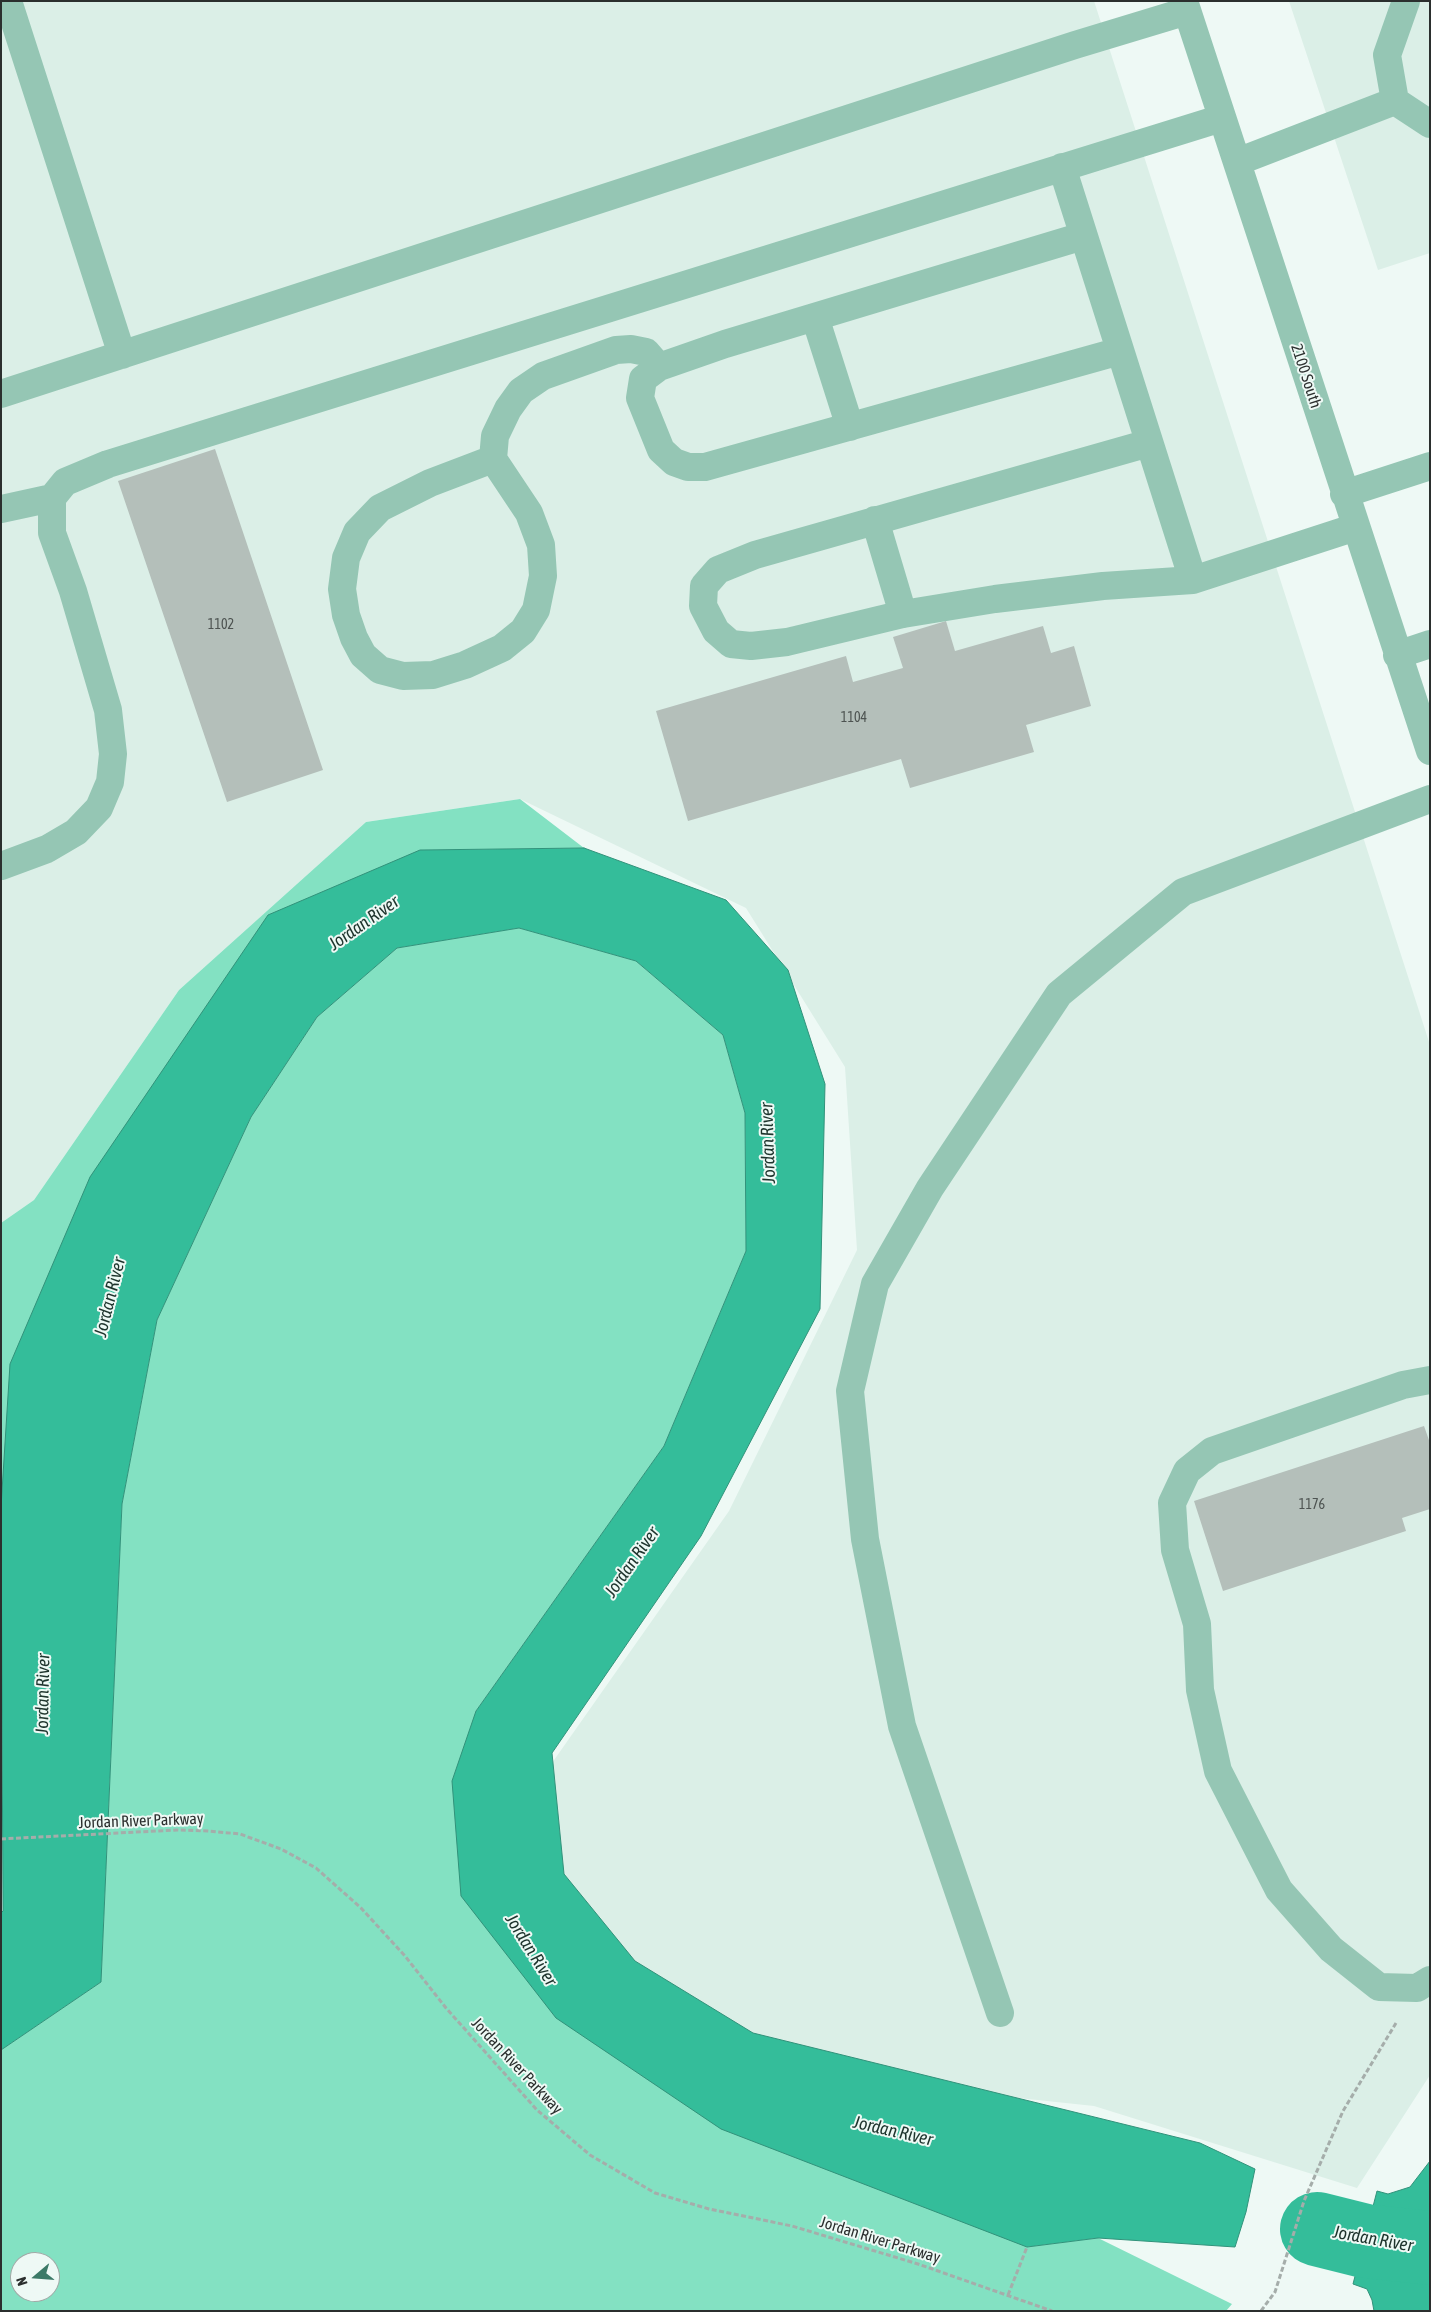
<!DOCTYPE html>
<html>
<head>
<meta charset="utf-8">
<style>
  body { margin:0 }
  #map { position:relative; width:1431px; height:2312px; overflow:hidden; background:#eef9f5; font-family:"Asap Condensed",sans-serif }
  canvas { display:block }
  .frame { position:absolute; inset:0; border:2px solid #2b2f2e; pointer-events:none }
  .north { position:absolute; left:10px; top:2252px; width:50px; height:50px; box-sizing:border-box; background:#eef9f5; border:1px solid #a0a8a5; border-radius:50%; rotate:252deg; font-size:14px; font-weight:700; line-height:20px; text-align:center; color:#2b2f2e }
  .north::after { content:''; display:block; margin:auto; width:18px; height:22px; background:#3c7a67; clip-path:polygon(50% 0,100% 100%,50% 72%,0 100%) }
</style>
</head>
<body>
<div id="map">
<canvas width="1431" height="2312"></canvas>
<div class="frame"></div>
<div class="north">N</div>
</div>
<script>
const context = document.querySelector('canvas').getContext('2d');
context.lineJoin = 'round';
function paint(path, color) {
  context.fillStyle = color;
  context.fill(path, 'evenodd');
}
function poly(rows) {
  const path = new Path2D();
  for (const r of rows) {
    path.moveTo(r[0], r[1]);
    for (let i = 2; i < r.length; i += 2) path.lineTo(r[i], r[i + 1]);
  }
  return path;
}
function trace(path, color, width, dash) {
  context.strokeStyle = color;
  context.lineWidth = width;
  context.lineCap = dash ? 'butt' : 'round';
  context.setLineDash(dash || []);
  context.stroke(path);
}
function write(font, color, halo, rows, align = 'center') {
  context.font = font + ' "Asap Condensed",sans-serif';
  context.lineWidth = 4;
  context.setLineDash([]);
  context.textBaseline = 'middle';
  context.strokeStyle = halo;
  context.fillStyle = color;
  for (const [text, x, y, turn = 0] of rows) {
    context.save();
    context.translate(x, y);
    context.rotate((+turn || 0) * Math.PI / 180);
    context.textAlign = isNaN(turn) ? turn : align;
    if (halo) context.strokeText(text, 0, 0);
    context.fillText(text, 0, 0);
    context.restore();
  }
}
paint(poly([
  [1,1,1094,1,1430,1045,1430,2075,1357,2188,1094,2106,877,2083,670,2001,500,1837,729,1511,857,1250,845,1067,746,908,520,799,366,822,179,990,34,1200,1,1223],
  [1289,1,1430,1,1430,253,1378,270]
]), '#dbefe7');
paint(poly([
  [520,799,584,848,420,850,1,1507,1,1223,34,1200,179,990,366,822],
  [519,928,636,961,723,1035,745,1113,746,1251,664,1446,476,1711,461,1896,1027,2247,1098,2238,1232,2304,1226,2311,1,2311,1,2050,101,1982,122,1504,157,1320,251,1117,317,1017,397,948],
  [20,2262,50,2262,50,2292,20,2292]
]), '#83e1c2');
const water = poly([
  [584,848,726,900,788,970,825,1084,820,1309,701,1536,552,1753,564,1874,635,1961,753,2033,1200,2143,1255,2169,1246,2212,1235,2247,1098,2238,1027,2247,721,2129,556,2018,461,1896,452,1781,476,1711,664,1446,746,1251,745,1113,723,1035,636,961,519,928,397,948,317,1017,251,1117,157,1320,122,1504,101,1982,1,2050,1,1913,3,1911,1,1507,10,1364,90,1177,268,915,420,850,584,848],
  [1430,2161,1430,2311,1374,2311,1372,2300,1367,2289,1353,2284,1377,2191,1388,2194,1410,2187,1430,2161]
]);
paint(water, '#34bd9a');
trace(water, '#31927a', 1);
trace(poly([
  [1317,2229,1365,2241,1430,2248]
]), '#34bd9a', 74);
paint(poly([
  [215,449,323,770,227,802,118,481],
  [946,621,955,651,1043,626,1051,653,1074,646,1091,706,1026,725,1034,752,910,788,901,759,688,821,656,711,846,656,853,682,903,668,893,637],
  [1424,1426,1430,1443,1430,1509,1402,1518,1406,1531,1223,1591,1194,1501]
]), '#b4bfba');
trace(poly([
  [1,1839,177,1830,208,1831,240,1834,281,1849,316,1868,361,1908,405,1956,446,2008,537,2110,590,2155,655,2193,709,2209,792,2226,918,2264,1052,2311],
  [1008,2295,1027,2247],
  [1261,2311,1275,2292,1304,2201,1343,2111,1396,2023]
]), '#a5adaa', 3, [5, 2.5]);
trace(poly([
  [8,1,122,355],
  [1184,1,1430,751],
  [1406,1,1387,55,1395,101,1430,124],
  [1237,162,1395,101],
  [1062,167,1193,580,1356,527],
  [1083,236,725,344,659,367,643,379,640,398,661,450,674,462,688,467,705,467,1120,351],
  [815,317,850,427],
  [1,394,1075,45,1187,11],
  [1149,443,755,555,718,570,704,586,703,606,716,631,731,644,751,646,787,642,903,614,995,599,1103,586,1193,580],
  [493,459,529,513,541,545,543,576,536,610,523,631,502,648,465,665,433,675,403,676,380,670,363,655,354,638,346,615,342,589,346,558,357,532,380,508,430,483,493,459,495,436,508,409,521,391,543,376,616,350,631,349,646,352,659,367],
  [1344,494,1430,466],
  [1,509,52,498,65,482,108,464,1222,118],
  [875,520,903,614],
  [1397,655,1430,644],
  [1,866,47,849,76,832,99,808,110,782,113,754,108,710,73,591,52,533,52,498],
  [1430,1380,1403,1385,1212,1451,1187,1471,1172,1503,1175,1550,1197,1624,1200,1690,1218,1771,1279,1890,1331,1949,1379,1987,1417,1988,1430,1980],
  [1000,2013,902,1726,865,1539,850,1391,875,1284,930,1188,1059,994,1183,892,1430,799]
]), '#95c6b4', 28);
write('14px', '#4d5351', null, [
  ["1102",221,625],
  ["1104",854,718],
  ["1176",1312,1505]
]);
write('16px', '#2b2f2e', '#eef9f5', [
  ["2100 South",1306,376,72],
  ["Jordan River Parkway",141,1821,-2],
  ["Jordan River Parkway",517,2066,47],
  ["Jordan River Parkway",880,2240,17]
]);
write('italic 18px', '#1e342d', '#eef9f5', [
  ["Jordan River",364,923,-35],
  ["Jordan River",768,1143,-92],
  ["Jordan River",110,1297,-76],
  ["Jordan River",632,1562,-55],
  ["Jordan River",43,1694,-89],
  ["Jordan River",531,1950,58],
  ["Jordan River",893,2131,13],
  ["Jordan River",1373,2239,10]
]);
</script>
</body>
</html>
